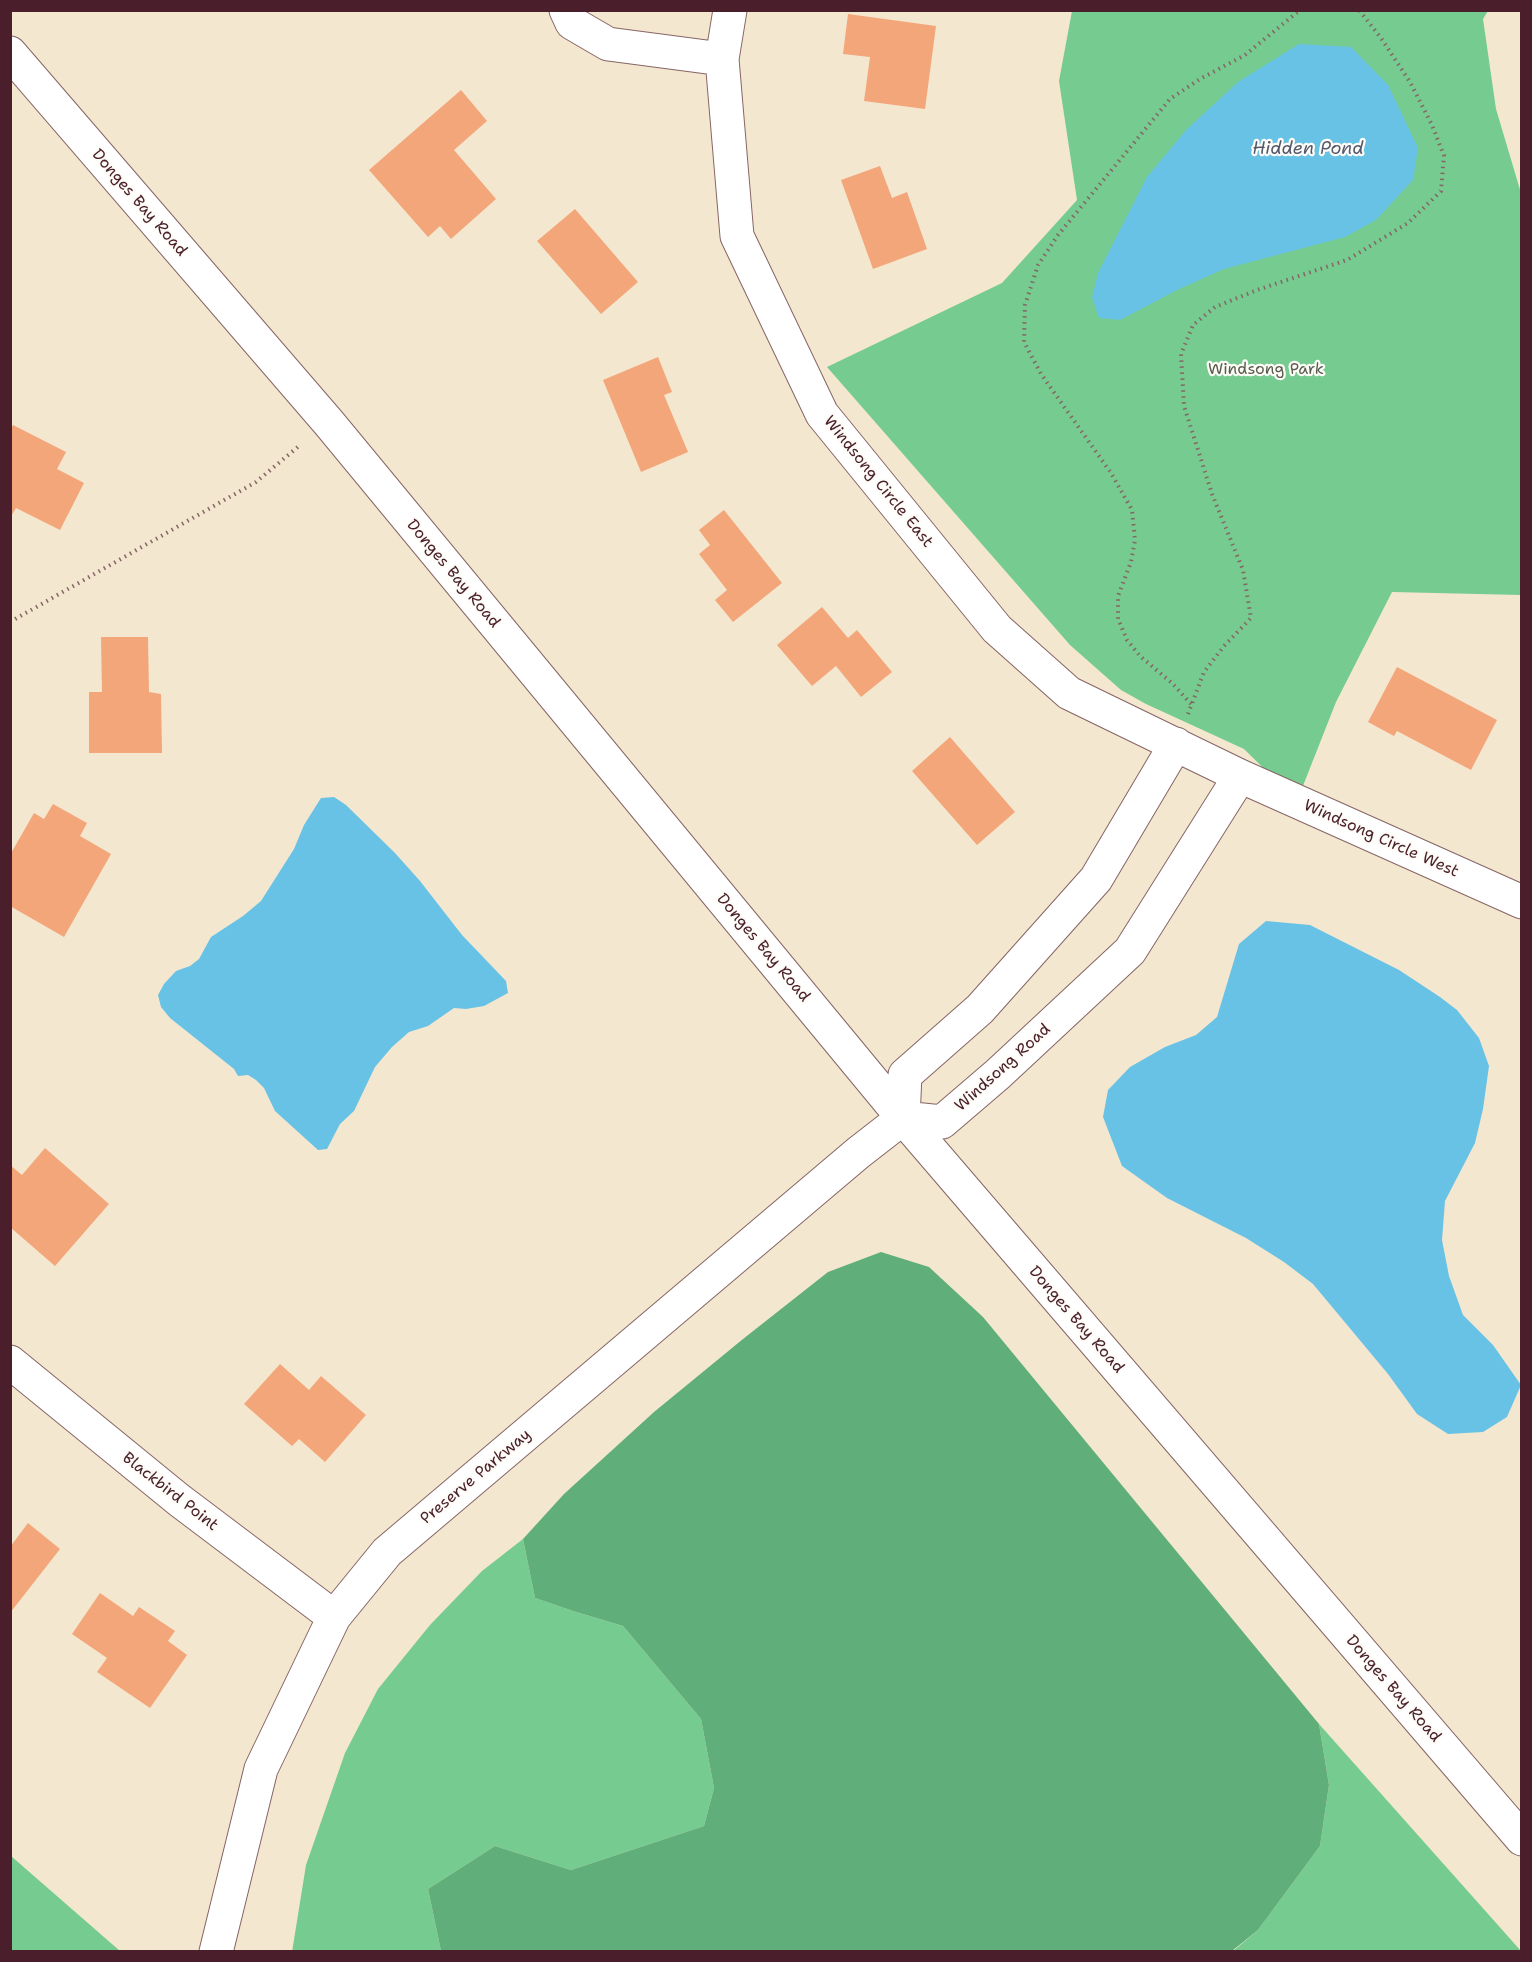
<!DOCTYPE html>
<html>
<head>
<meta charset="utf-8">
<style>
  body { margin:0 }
  #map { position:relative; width:1532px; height:1962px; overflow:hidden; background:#f4e7d0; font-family:"Shantell Sans",sans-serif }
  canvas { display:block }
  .frame { position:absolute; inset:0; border:12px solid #4a1f2b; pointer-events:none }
</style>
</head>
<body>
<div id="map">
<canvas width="1532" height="1962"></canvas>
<div class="frame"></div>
</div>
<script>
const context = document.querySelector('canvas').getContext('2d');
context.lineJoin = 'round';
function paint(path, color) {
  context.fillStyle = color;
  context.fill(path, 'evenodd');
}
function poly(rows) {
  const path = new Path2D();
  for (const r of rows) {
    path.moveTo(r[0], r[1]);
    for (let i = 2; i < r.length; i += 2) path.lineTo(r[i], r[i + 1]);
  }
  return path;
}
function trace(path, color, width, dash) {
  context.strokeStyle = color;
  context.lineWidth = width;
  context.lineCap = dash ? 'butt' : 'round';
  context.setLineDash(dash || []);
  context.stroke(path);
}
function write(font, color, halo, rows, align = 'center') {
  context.font = font + ' "Shantell Sans",sans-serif';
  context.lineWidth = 4.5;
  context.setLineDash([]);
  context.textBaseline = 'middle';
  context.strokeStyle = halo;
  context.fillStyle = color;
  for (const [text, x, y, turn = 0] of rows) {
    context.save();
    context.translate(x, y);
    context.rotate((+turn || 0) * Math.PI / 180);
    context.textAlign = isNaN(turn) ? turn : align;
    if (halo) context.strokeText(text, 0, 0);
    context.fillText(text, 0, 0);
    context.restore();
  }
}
paint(poly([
  [1072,11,1488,11,1483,19,1496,109,1521,193,1521,595,1392,592,1336,702,1297,801,1244,749,1146,704,1121,690,1070,645,827,367,1002,283,1077,200,1059,81],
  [523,1539,535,1598,573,1611,623,1626,701,1719,714,1788,704,1826,571,1870,495,1846,428,1889,441,1951,292,1952,306,1865,345,1753,378,1689,430,1625,482,1571],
  [1319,1724,1521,1951,1232,1952,1258,1930,1320,1846,1329,1785],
  [11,1856,120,1951,11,1951]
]), '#75cb90');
paint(poly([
  [881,1252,929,1267,983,1317,1319,1724,1329,1785,1320,1846,1258,1930,1232,1951,441,1951,428,1889,495,1846,571,1870,704,1826,714,1788,701,1719,623,1626,573,1611,535,1598,523,1539,564,1494,654,1412,743,1339,828,1272]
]), '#60af7a');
paint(poly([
  [1299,44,1351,47,1388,85,1418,148,1413,180,1376,220,1345,237,1224,269,1177,290,1120,320,1099,318,1092,297,1098,273,1147,177,1186,130,1238,82],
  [334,797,346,805,395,853,420,881,462,935,506,981,508,993,484,1006,466,1009,454,1008,428,1026,409,1032,392,1047,375,1067,354,1111,340,1124,327,1149,318,1150,275,1111,264,1088,256,1080,248,1075,238,1076,234,1069,170,1018,161,1007,158,995,164,984,176,971,190,966,199,959,211,937,243,916,261,901,294,849,304,825,321,798],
  [1266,921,1310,925,1399,970,1440,997,1457,1010,1479,1038,1489,1066,1483,1109,1475,1143,1445,1201,1442,1240,1449,1276,1463,1315,1493,1345,1521,1385,1507,1417,1483,1432,1448,1434,1417,1414,1388,1374,1313,1284,1284,1262,1246,1238,1167,1198,1122,1166,1103,1117,1108,1090,1130,1067,1165,1047,1196,1035,1217,1017,1239,944]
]), '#68c2e5');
paint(poly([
  [848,14,936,26,925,109,864,101,870,57,843,54],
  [461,90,487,121,454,150,496,199,451,239,440,226,428,237,369,170],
  [880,166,892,198,907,192,927,249,873,269,841,180],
  [575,209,638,282,601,314,537,241],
  [658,357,672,392,664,395,688,452,641,472,603,380],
  [13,425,66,452,57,469,84,483,60,530,16,508,10,518,10,430],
  [724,510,782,583,733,622,715,600,727,590,699,554,710,545,699,530],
  [822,607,848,638,857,630,892,672,861,697,836,666,812,686,777,645],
  [101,637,148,637,149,692,161,694,162,753,89,753,89,692,102,692],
  [1397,667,1497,720,1471,770,1397,731,1394,736,1368,722],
  [950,737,1015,812,977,845,912,771],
  [53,804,87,823,80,836,111,854,64,937,10,906,10,855,34,813,44,819],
  [45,1148,109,1204,55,1266,10,1227,10,1165,22,1175],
  [280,1364,309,1390,321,1376,366,1415,325,1462,299,1439,292,1446,244,1404],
  [28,1523,60,1549,10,1613,10,1547],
  [100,1593,133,1616,139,1607,175,1631,168,1641,187,1655,150,1708,97,1672,107,1658,72,1634]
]), '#f3a679');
const minor = poly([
  [566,10,572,23,608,44,722,59],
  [730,10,722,59,737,236,822,414,997,629,1069,693,1240,776,1522,902],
  [10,53,329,423,903,1118,1522,1839],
  [903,1118,942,1122,998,1074,1130,951,1240,776],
  [903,1118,905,1075,980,1009,1096,879,1176,744],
  [10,1362,179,1500,334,1617],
  [216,1952,261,1769,334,1617,387,1552,858,1153,903,1118]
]);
trace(minor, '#866565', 35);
trace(poly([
  [10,622,256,482,299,446],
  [1191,704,1173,684,1140,656,1127,640,1118,619,1118,596,1131,562,1135,540,1132,510,1111,473,1041,374,1024,342,1025,305,1038,265,1058,235,1170,99,1200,79,1245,55,1300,10],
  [1188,714,1204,672,1224,646,1251,618,1243,570,1212,494,1184,406,1181,354,1193,325,1215,307,1257,290,1347,260,1408,223,1441,191,1444,156,1432,125,1410,82,1381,38,1359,10]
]), '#866565', 4, [1.5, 4.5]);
trace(minor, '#fff', 33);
write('16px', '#4a1f2b', '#fdfcf7', [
  ["Donges Bay Road",139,203,49],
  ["Windsong Circle East",878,482,51],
  ["Donges Bay Road",453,574,50],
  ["Windsong Circle West",1381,839,24],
  ["Donges Bay Road",763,948,50],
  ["Windsong Road",1003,1068,-42],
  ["Donges Bay Road",1076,1320,49],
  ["Preserve Parkway",476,1477,-40],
  ["Blackbird Point",170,1492,38],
  ["Donges Bay Road",1393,1689,49]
]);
write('16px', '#595b4e', '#fdfcf7', [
  ["Windsong Park",1266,370]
]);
write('italic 18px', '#54586c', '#fdfcf7', [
  ["Hidden Pond",1308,149]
]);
</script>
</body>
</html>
